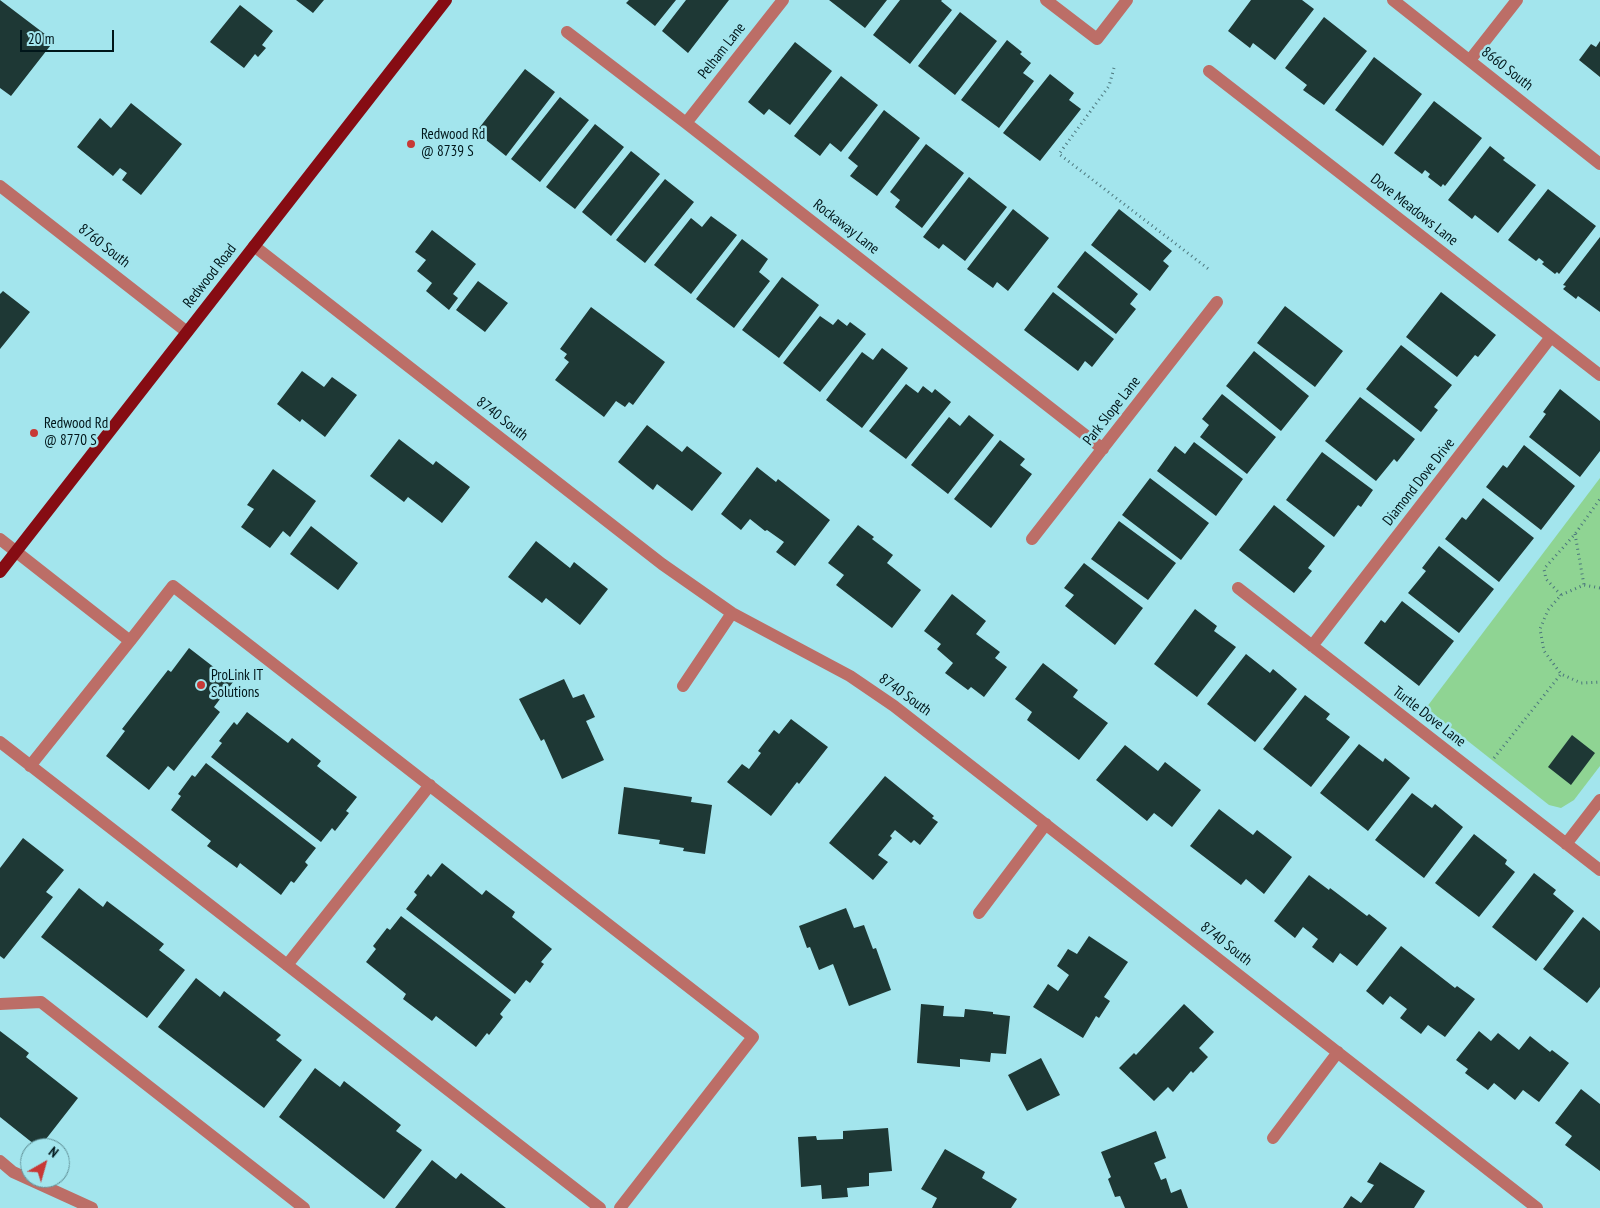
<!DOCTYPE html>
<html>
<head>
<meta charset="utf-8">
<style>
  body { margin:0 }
  #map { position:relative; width:1600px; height:1208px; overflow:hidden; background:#a3e5ed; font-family:"PT Sans Narrow",sans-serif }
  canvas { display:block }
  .north { position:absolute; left:20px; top:1138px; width:50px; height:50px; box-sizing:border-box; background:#a3e5ed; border:1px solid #629299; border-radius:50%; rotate:38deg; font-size:14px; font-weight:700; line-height:20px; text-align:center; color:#00161a }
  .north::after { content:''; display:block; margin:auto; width:18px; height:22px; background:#c73936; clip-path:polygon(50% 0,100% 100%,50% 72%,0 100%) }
  .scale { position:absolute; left:20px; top:30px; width:94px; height:22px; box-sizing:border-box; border:2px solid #00161a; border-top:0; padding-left:6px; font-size:15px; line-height:18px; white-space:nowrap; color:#00161a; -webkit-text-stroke:4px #a3e5ed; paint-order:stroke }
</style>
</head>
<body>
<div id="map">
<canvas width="1600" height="1208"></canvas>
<div class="north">N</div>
<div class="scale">20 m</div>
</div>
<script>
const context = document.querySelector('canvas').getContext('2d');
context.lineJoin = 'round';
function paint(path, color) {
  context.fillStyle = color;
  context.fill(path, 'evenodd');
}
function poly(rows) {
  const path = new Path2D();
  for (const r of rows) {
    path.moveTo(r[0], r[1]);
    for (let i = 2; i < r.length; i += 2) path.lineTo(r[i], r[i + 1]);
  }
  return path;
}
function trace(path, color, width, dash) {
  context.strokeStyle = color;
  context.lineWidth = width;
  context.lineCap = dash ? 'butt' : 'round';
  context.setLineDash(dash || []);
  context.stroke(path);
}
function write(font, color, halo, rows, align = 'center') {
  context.font = font + ' "PT Sans Narrow",sans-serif';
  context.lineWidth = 5;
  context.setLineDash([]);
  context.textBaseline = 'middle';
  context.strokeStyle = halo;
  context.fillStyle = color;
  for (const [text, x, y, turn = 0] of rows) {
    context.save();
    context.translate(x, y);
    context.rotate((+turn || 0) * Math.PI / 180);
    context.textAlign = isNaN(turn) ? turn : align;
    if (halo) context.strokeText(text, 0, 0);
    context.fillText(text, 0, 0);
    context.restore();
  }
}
paint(poly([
  [1600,478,1600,766,1574,800,1561,808,1549,805,1426,708]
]), '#8fd493');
paint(poly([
  [0,0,54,41,11,96,0,88],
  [296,0,324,0,313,13],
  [629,0,676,0,655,26,626,3],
  [686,0,729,0,688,53,662,31],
  [829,0,887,0,865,28],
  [900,0,942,0,941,1,952,10,910,64,873,35],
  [1251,0,1302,0,1314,9,1275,60,1253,43,1250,48,1228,31],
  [240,5,273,31,262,45,266,48,258,57,255,54,244,68,210,42],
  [960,12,997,41,955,95,918,66],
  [1324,17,1367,51,1324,105,1303,90,1307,85,1285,68],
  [1007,40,1022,52,1020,54,1031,63,1023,73,1034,81,999,128,961,100],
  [1600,41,1600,77,1579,60,1591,44,1596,47],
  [795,42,832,71,790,125,769,109,764,115,748,102],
  [1374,57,1422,94,1383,146,1335,110],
  [525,69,555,92,506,156,476,132],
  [1050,74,1074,93,1069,100,1081,109,1040,161,1003,133],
  [841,76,878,105,841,152,830,143,820,156,794,136],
  [560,97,589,120,540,182,511,159],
  [1434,101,1482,138,1445,186,1443,184,1441,187,1428,177,1430,174,1425,170,1422,174,1394,153],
  [131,103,182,144,141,195,122,180,127,173,120,168,113,176,77,147,100,118,111,128],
  [884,110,920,138,877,196,850,176,858,166,848,158],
  [595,124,624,147,575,209,546,187],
  [926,144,964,173,922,228,895,207,900,200,890,192],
  [1490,146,1505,158,1503,160,1536,185,1498,233,1475,215,1472,219,1448,200],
  [631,151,660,174,611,236,582,212],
  [969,177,1007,207,965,261,943,244,939,249,923,237],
  [665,179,694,202,645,263,616,240],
  [1548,189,1596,226,1559,274,1557,272,1555,274,1542,264,1544,262,1539,258,1536,261,1508,240],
  [1013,209,1049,238,1008,291,997,282,993,288,967,269],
  [1119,209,1172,251,1163,261,1169,266,1150,291,1091,245],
  [711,216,737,235,691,294,654,265,691,218,702,227],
  [432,230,476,264,453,294,458,298,449,310,426,291,432,283,417,271,426,260,415,252],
  [1600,237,1600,312,1578,296,1576,299,1563,289,1566,286,1563,285],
  [742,239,768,259,759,272,770,281,734,328,696,299],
  [1085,251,1138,294,1130,304,1136,309,1116,334,1057,287],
  [782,277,819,305,779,358,742,330],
  [478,281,508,303,485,332,456,310],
  [3,291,30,312,0,349,0,294],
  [1053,292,1114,339,1092,367,1085,361,1078,371,1024,330],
  [1441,292,1496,335,1478,357,1475,355,1457,377,1406,337],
  [1285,306,1343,351,1315,387,1257,343],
  [591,307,665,362,633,405,629,402,625,407,616,401,604,417,555,380,569,362,564,358,567,354,560,349],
  [820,316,833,325,838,319,847,326,850,322,866,334,820,392,783,363],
  [1401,345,1452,385,1434,407,1438,410,1421,432,1366,389],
  [882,348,908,368,862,428,826,400,862,352,873,360],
  [1254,351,1309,396,1281,431,1226,386],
  [302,371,324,387,332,377,357,395,325,437,302,419,300,422,277,404],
  [906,384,918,393,923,386,932,393,935,389,951,402,906,459,869,431],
  [1560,389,1600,421,1600,451,1580,477,1529,437,1546,414,1543,412],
  [1222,394,1276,437,1247,474,1200,437,1209,425,1202,419],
  [1360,397,1415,439,1397,462,1394,459,1376,481,1325,441],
  [969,415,994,435,948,494,911,465,949,417,960,426],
  [647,425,682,452,687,446,722,473,692,511,657,484,653,490,618,462],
  [399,439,433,465,436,461,470,487,442,523,408,497,404,502,370,476],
  [1000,440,1025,459,1020,465,1032,474,991,528,954,499],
  [1194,442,1243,479,1216,516,1157,471,1175,446,1185,454],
  [1524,445,1575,486,1541,530,1486,487,1503,465,1507,468],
  [1322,452,1373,490,1361,507,1358,505,1334,537,1286,500],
  [757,467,776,482,778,479,830,520,795,566,776,552,784,542,767,530,765,531,750,519,741,530,721,514],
  [273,469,316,501,290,537,283,531,270,548,241,527,254,509,247,505],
  [1150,478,1209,523,1181,560,1122,515],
  [1483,498,1534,538,1499,582,1445,539,1462,517,1466,520],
  [1274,505,1325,546,1308,568,1312,571,1294,593,1239,550],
  [1119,521,1176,563,1148,600,1091,559],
  [858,525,874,537,872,539,893,555,887,563,921,590,892,628,836,585,844,575,828,563],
  [311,526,358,563,338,590,290,554],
  [536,541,570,568,574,562,608,589,580,625,546,598,542,603,508,577],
  [1439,546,1494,589,1459,633,1408,593,1426,571,1422,568],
  [1084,563,1143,608,1115,645,1065,606,1074,595,1064,588],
  [952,594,986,621,976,634,1000,652,995,658,1007,667,984,697,971,687,968,690,945,673,953,663,937,649,941,644,924,631],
  [1402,601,1454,641,1419,686,1364,643,1381,620,1385,623],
  [1195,609,1217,626,1214,631,1236,647,1197,697,1154,664],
  [189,648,233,682,214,707,220,712,174,771,168,766,149,790,106,756,125,731,122,729,168,670,171,672],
  [1246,654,1270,673,1273,669,1297,689,1255,742,1207,704],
  [1043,663,1078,690,1073,697,1108,723,1079,760,1027,720,1032,712,1015,699],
  [564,679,573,698,584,694,595,717,586,721,604,760,562,779,544,739,541,741,519,699],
  [1305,695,1330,714,1326,719,1350,737,1311,787,1263,749],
  [247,712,288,743,292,738,321,761,317,766,357,797,346,811,349,813,335,831,332,828,321,842,211,757,222,743,219,741,234,722,237,725],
  [791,719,828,747,799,784,797,782,771,816,727,782,742,764,749,769,761,753,758,751,774,730,779,734],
  [1572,735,1595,753,1571,785,1548,767],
  [1359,744,1383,762,1385,758,1410,778,1368,831,1320,793],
  [1125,745,1158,771,1165,762,1201,790,1172,827,1154,813,1147,821,1096,780],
  [206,763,316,848,305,862,308,865,294,883,291,881,281,895,240,863,237,868,207,846,211,841,171,810,181,796,178,794,192,775,195,777],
  [885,776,934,816,932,818,938,822,920,845,914,840,911,843,895,830,890,836,892,838,878,855,888,862,873,880,829,843],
  [624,787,692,797,691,802,712,805,705,854,683,851,684,848,659,844,660,840,618,834],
  [1412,793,1432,808,1435,804,1463,827,1424,878,1375,840],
  [1219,809,1253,835,1257,830,1292,857,1264,894,1246,879,1241,885,1190,846],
  [1474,834,1507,860,1505,864,1515,872,1479,917,1435,883],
  [23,838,64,870,46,892,53,897,4,959,0,956,0,868],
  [442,863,482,895,486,890,515,912,512,917,552,949,541,962,544,964,530,983,526,980,515,994,406,909,417,895,414,892,428,874,431,877],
  [1534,873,1556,890,1553,894,1574,911,1536,961,1492,927],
  [1309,875,1329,890,1330,888,1367,916,1369,914,1387,928,1357,966,1340,953,1333,963,1312,947,1318,939,1303,927,1295,938,1274,921],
  [79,888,103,907,107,901,164,944,159,950,185,970,147,1018,41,937],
  [846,908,854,928,864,925,873,949,876,948,891,990,849,1006,833,964,819,970,810,947,807,948,799,926],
  [401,916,511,1000,500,1014,503,1017,489,1035,487,1033,476,1047,436,1016,432,1021,403,999,406,994,366,962,376,949,373,946,387,928,390,930],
  [1583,917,1600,931,1600,987,1587,1003,1543,969],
  [1089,936,1128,962,1104,997,1110,1001,1099,1018,1096,1016,1083,1038,1033,1007,1048,984,1058,991,1069,975,1057,966,1068,949,1077,954],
  [1401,946,1455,988,1457,986,1475,999,1445,1037,1428,1025,1421,1034,1400,1018,1407,1009,1390,996,1383,1005,1366,991],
  [196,978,220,997,224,991,281,1035,276,1040,302,1060,264,1108,158,1027],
  [921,1004,944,1006,943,1016,964,1017,965,1009,993,1012,993,1014,1010,1016,1006,1054,991,1053,990,1062,960,1059,960,1067,917,1063],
  [1184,1004,1214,1032,1199,1048,1208,1057,1193,1073,1191,1071,1173,1092,1168,1087,1154,1101,1119,1068,1134,1053,1136,1055],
  [0,1031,29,1053,26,1057,78,1098,39,1148,0,1117],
  [1479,1031,1491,1041,1498,1033,1519,1050,1530,1036,1550,1052,1552,1050,1569,1063,1539,1102,1523,1090,1515,1100,1494,1083,1488,1090,1465,1073,1468,1069,1456,1060],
  [1041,1058,1060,1095,1027,1111,1008,1075],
  [315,1068,340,1087,344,1081,401,1125,396,1131,422,1150,384,1199,279,1117],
  [1581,1089,1600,1104,1600,1171,1565,1145,1572,1136,1555,1123],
  [888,1128,892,1171,869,1173,869,1186,847,1188,848,1197,822,1199,821,1185,801,1187,798,1137,816,1136,817,1140,843,1139,843,1131],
  [1156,1131,1166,1158,1154,1163,1161,1180,1166,1178,1171,1193,1181,1189,1188,1208,1125,1208,1120,1196,1115,1197,1108,1179,1111,1177,1101,1152],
  [945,1149,985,1172,982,1178,1017,1199,1011,1208,932,1208,937,1198,921,1189],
  [432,1160,456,1179,461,1173,506,1208,395,1208],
  [1380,1162,1425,1191,1414,1208,1343,1208,1351,1196,1361,1203,1374,1185,1367,1182]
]), '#1e3835');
trace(poly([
  [1114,68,1109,86,1059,154,1211,271],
  [1575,534,1584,585],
  [1600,588,1584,585,1561,595,1548,610,1540,629,1544,651,1561,674,1581,683,1600,682],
  [1561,595,1546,579,1544,569,1575,534,1600,499],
  [1494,758,1561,674]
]), '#4b767c', 3, [1, 4]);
trace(poly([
  [0,539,130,641,173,586,753,1037,620,1208],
  [0,742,600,1208],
  [30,766,130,641],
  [287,965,430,785],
  [0,1004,41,1002,304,1208],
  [0,1161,13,1172,92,1208]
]), '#bc6e67', 12);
trace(poly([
  [1046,0,1097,39,1127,0],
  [1393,0,1600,164],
  [567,32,686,123,1103,449],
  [1470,60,1517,0],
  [1209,71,1600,375],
  [686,123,783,0],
  [0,186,187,332],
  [254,246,662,564,732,613,850,676,894,706,1537,1208],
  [1032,539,1217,302],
  [1238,588,1600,870],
  [1312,646,1551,337],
  [683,686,732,613],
  [1566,844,1600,800],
  [979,913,1046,824],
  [1273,1138,1338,1052]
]), '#bc6e67', 12);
trace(poly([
  [0,572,446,0]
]), '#860c13', 12);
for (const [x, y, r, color] of [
  [411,144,5,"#c73936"],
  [34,433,5,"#c73936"],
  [201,685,5,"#c73936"]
]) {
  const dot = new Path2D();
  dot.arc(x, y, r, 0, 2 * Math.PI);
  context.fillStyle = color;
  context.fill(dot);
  trace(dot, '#a3e5ed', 2);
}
write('15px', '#00161a', '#a3e5ed', [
  ["Pelham Lane",722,51,-52],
  ["8660 South",1507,69,38],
  ["Dove Meadows Lane",1414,210,38],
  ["Rockaway Lane",846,227,38],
  ["8760 South",104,246,38],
  ["Redwood Road",210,276,-52],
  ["Park Slope Lane",1112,411,-52],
  ["8740 South",502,419,38],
  ["Diamond Dove Drive",1419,482,-52],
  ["8740 South",905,695,36],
  ["Turtle Dove Lane",1429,717,38],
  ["8740 South",1226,944,38]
]);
write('15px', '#00161a', '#a3e5ed', [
  ["Redwood Rd",421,135],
  ["@ 8739 S",421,152],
  ["Redwood Rd",44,424],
  ["@ 8770 S",44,441],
  ["ProLink IT",211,676],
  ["Solutions",211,693]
], 'left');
</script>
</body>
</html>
